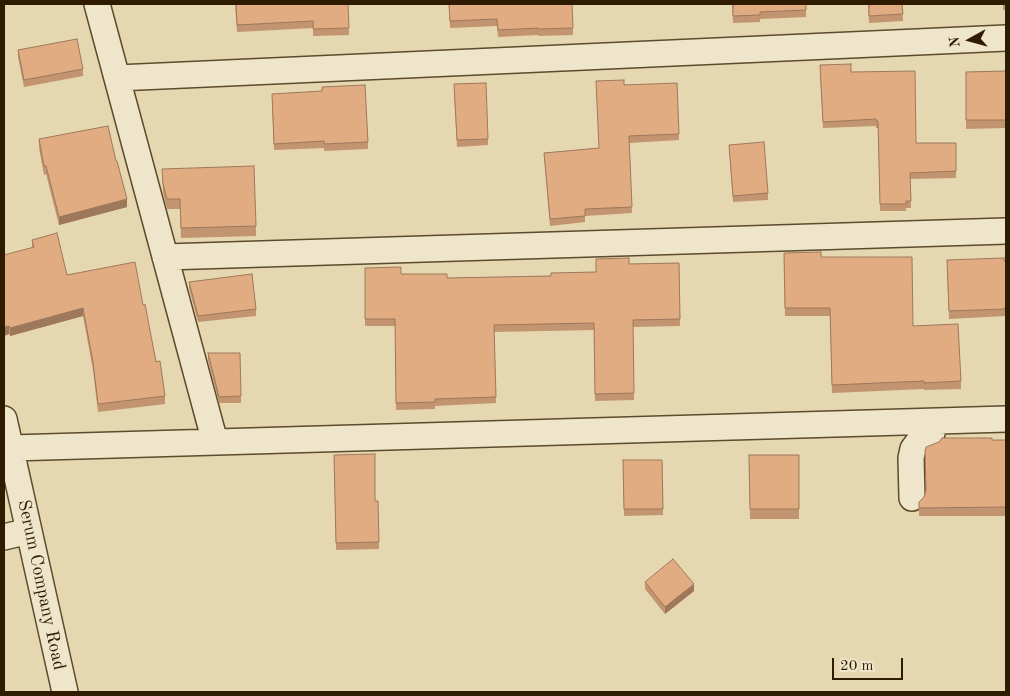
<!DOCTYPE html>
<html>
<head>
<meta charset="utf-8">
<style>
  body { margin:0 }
  #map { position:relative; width:1010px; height:696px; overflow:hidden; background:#e5d7af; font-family:"Old Standard TT",serif }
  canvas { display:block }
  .frame { position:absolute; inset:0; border:5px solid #2f1c00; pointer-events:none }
  .north { position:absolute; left:945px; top:15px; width:50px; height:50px; -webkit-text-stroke:4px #eee5cb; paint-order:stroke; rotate:263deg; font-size:14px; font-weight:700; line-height:20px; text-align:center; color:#2f1c00 }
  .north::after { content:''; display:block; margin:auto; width:18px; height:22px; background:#2f1c00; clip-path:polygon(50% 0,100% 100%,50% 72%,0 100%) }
  .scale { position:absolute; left:832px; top:658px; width:71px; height:22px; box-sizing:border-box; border:2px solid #2f1c00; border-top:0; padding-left:6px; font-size:15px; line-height:18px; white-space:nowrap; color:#2f1c00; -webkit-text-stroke:4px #eee5cb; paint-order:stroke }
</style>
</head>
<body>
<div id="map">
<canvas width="1010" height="696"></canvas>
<div class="frame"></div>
<div class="north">N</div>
<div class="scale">20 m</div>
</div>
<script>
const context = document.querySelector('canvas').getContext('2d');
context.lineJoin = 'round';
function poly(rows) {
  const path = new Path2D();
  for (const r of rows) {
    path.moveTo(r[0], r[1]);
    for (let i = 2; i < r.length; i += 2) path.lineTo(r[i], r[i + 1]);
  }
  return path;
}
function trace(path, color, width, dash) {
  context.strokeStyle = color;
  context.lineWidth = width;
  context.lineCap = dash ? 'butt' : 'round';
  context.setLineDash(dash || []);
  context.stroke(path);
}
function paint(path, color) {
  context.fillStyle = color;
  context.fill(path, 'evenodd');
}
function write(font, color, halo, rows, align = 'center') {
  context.font = font + ' "Old Standard TT",serif';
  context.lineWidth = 4;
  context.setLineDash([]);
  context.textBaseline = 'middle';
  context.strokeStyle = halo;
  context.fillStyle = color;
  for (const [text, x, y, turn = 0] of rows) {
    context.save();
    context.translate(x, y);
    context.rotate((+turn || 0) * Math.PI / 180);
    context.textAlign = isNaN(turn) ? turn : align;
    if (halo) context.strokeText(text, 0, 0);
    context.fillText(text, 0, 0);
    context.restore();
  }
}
const street = poly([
  [97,4,215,442],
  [117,78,1006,38],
  [165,257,1006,231],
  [4,419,65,692],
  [11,448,1006,419],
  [912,498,911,458,913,449,919,441,930,439,932,433,932,422],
  [4,537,29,531]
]);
trace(street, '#5c4b2c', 28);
trace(street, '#eee5cb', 25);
paint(poly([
  [235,4,348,4,349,35,313,36,313,28,237,32],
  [449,4,573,28,573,35,538,36,538,35,498,37,497,26,450,28],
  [732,4,806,4,806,17,760,19,760,22,733,23],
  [868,4,902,4,903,21,869,23],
  [1003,4,1006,4,1006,10,1003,10],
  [18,50,83,69,83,76,24,87,18,57],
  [1006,71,1006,128,966,129,966,72],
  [820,72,851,72,916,143,956,143,956,178,910,179,911,208,906,208,906,211,880,211,878,128,876,128,876,126,823,128],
  [624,85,679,134,679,140,629,143,632,213,585,216,585,222,550,226,544,153,599,148],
  [454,91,488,139,488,145,457,147],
  [272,100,368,142,368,149,324,151,324,148,274,150],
  [39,139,116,161,127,207,59,225,46,174,44,175,39,148],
  [729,145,768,193,768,200,733,202],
  [162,169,256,226,256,236,181,238,180,209,167,209,163,193],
  [32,240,67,275,143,305,165,396,165,404,98,412,93,370,83,316,10,336,9,334,4,336,32,248],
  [784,253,821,257,913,326,961,381,961,389,924,390,924,389,832,393,830,316,785,316],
  [1004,261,1006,261,1006,315,1005,315,1005,316,949,319,947,268],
  [679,263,680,326,633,327,634,400,595,401,594,330,494,332,496,403,435,406,435,409,396,410,395,326,365,326,365,268,401,274,447,278,551,276,596,272,629,264],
  [189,282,256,309,256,316,198,322,189,288],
  [208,353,241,396,241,403,219,403,208,360],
  [992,440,1006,440,1006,516,919,516,919,502],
  [334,455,375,501,378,501,379,549,336,550],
  [749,455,799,455,799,519,750,519],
  [623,460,662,460,663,515,624,516],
  [645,582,694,591,665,614,645,589]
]), '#c29470');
paint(poly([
  [127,199,127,207,59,225,59,217],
  [83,308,83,316,10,336,10,328],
  [9,326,9,334,4,336,4,327],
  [694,584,694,591,665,614,665,607]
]), '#9e785b');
const building = poly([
  [236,4,348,4,349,28,313,29,313,21,237,25,236,4],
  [449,4,572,4,573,28,538,29,538,28,498,30,497,19,450,21,449,4],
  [733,4,806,4,806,10,760,12,760,15,733,16,733,4],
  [869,4,902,4,903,14,869,16,869,4],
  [77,39,83,69,24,80,18,50,77,39],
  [851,64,851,72,915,71,916,143,956,143,956,171,910,173,911,201,906,201,906,204,880,204,878,121,876,121,876,119,823,122,820,65,851,64],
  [1006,71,1006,120,966,120,966,72,1006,71],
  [624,80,624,85,677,83,679,134,629,136,632,207,585,209,585,216,550,219,544,153,599,148,596,81,624,80],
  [486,83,488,139,457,140,454,84,486,83],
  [365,85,368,142,324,144,324,141,274,144,272,94,322,91,322,87,365,85],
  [108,126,116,161,117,161,127,199,59,217,46,166,44,166,39,139,108,126],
  [764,142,768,193,733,196,729,145,764,142],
  [254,166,256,226,181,228,180,199,167,199,163,184,162,169,254,166],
  [57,233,67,275,135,262,143,305,145,304,156,362,160,361,165,396,98,404,93,362,83,308,10,328,9,326,4,327,4,255,34,247,32,240,57,233],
  [821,252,821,257,912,257,913,326,958,324,961,381,924,383,924,381,832,385,830,308,785,308,784,253,821,252],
  [629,258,629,264,679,263,680,319,633,320,634,393,595,394,594,323,494,325,496,397,435,399,435,402,396,403,395,319,365,319,365,268,401,267,401,274,447,274,447,278,551,276,551,273,596,272,596,259,629,258],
  [1004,258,1004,261,1006,261,1006,307,1005,307,1005,309,949,311,947,260,1004,258],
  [252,274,256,309,198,316,189,282,252,274],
  [208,353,240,353,241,396,219,397,208,353],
  [942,438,992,438,992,440,1006,440,1006,507,919,508,919,502,924,497,926,490,925,451,926,447,939,442,942,438],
  [375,454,375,501,378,501,379,542,336,543,334,455,375,454],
  [749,455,799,455,799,509,750,509,749,455],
  [623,460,662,460,663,509,624,509,623,460],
  [673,559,694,584,665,607,645,582,673,559]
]);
paint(building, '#e1ac82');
trace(building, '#9e785b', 1);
write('18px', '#2f1c00', '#eee5cb', [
  ["Serum Company Road",41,585,78]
]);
</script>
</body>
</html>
